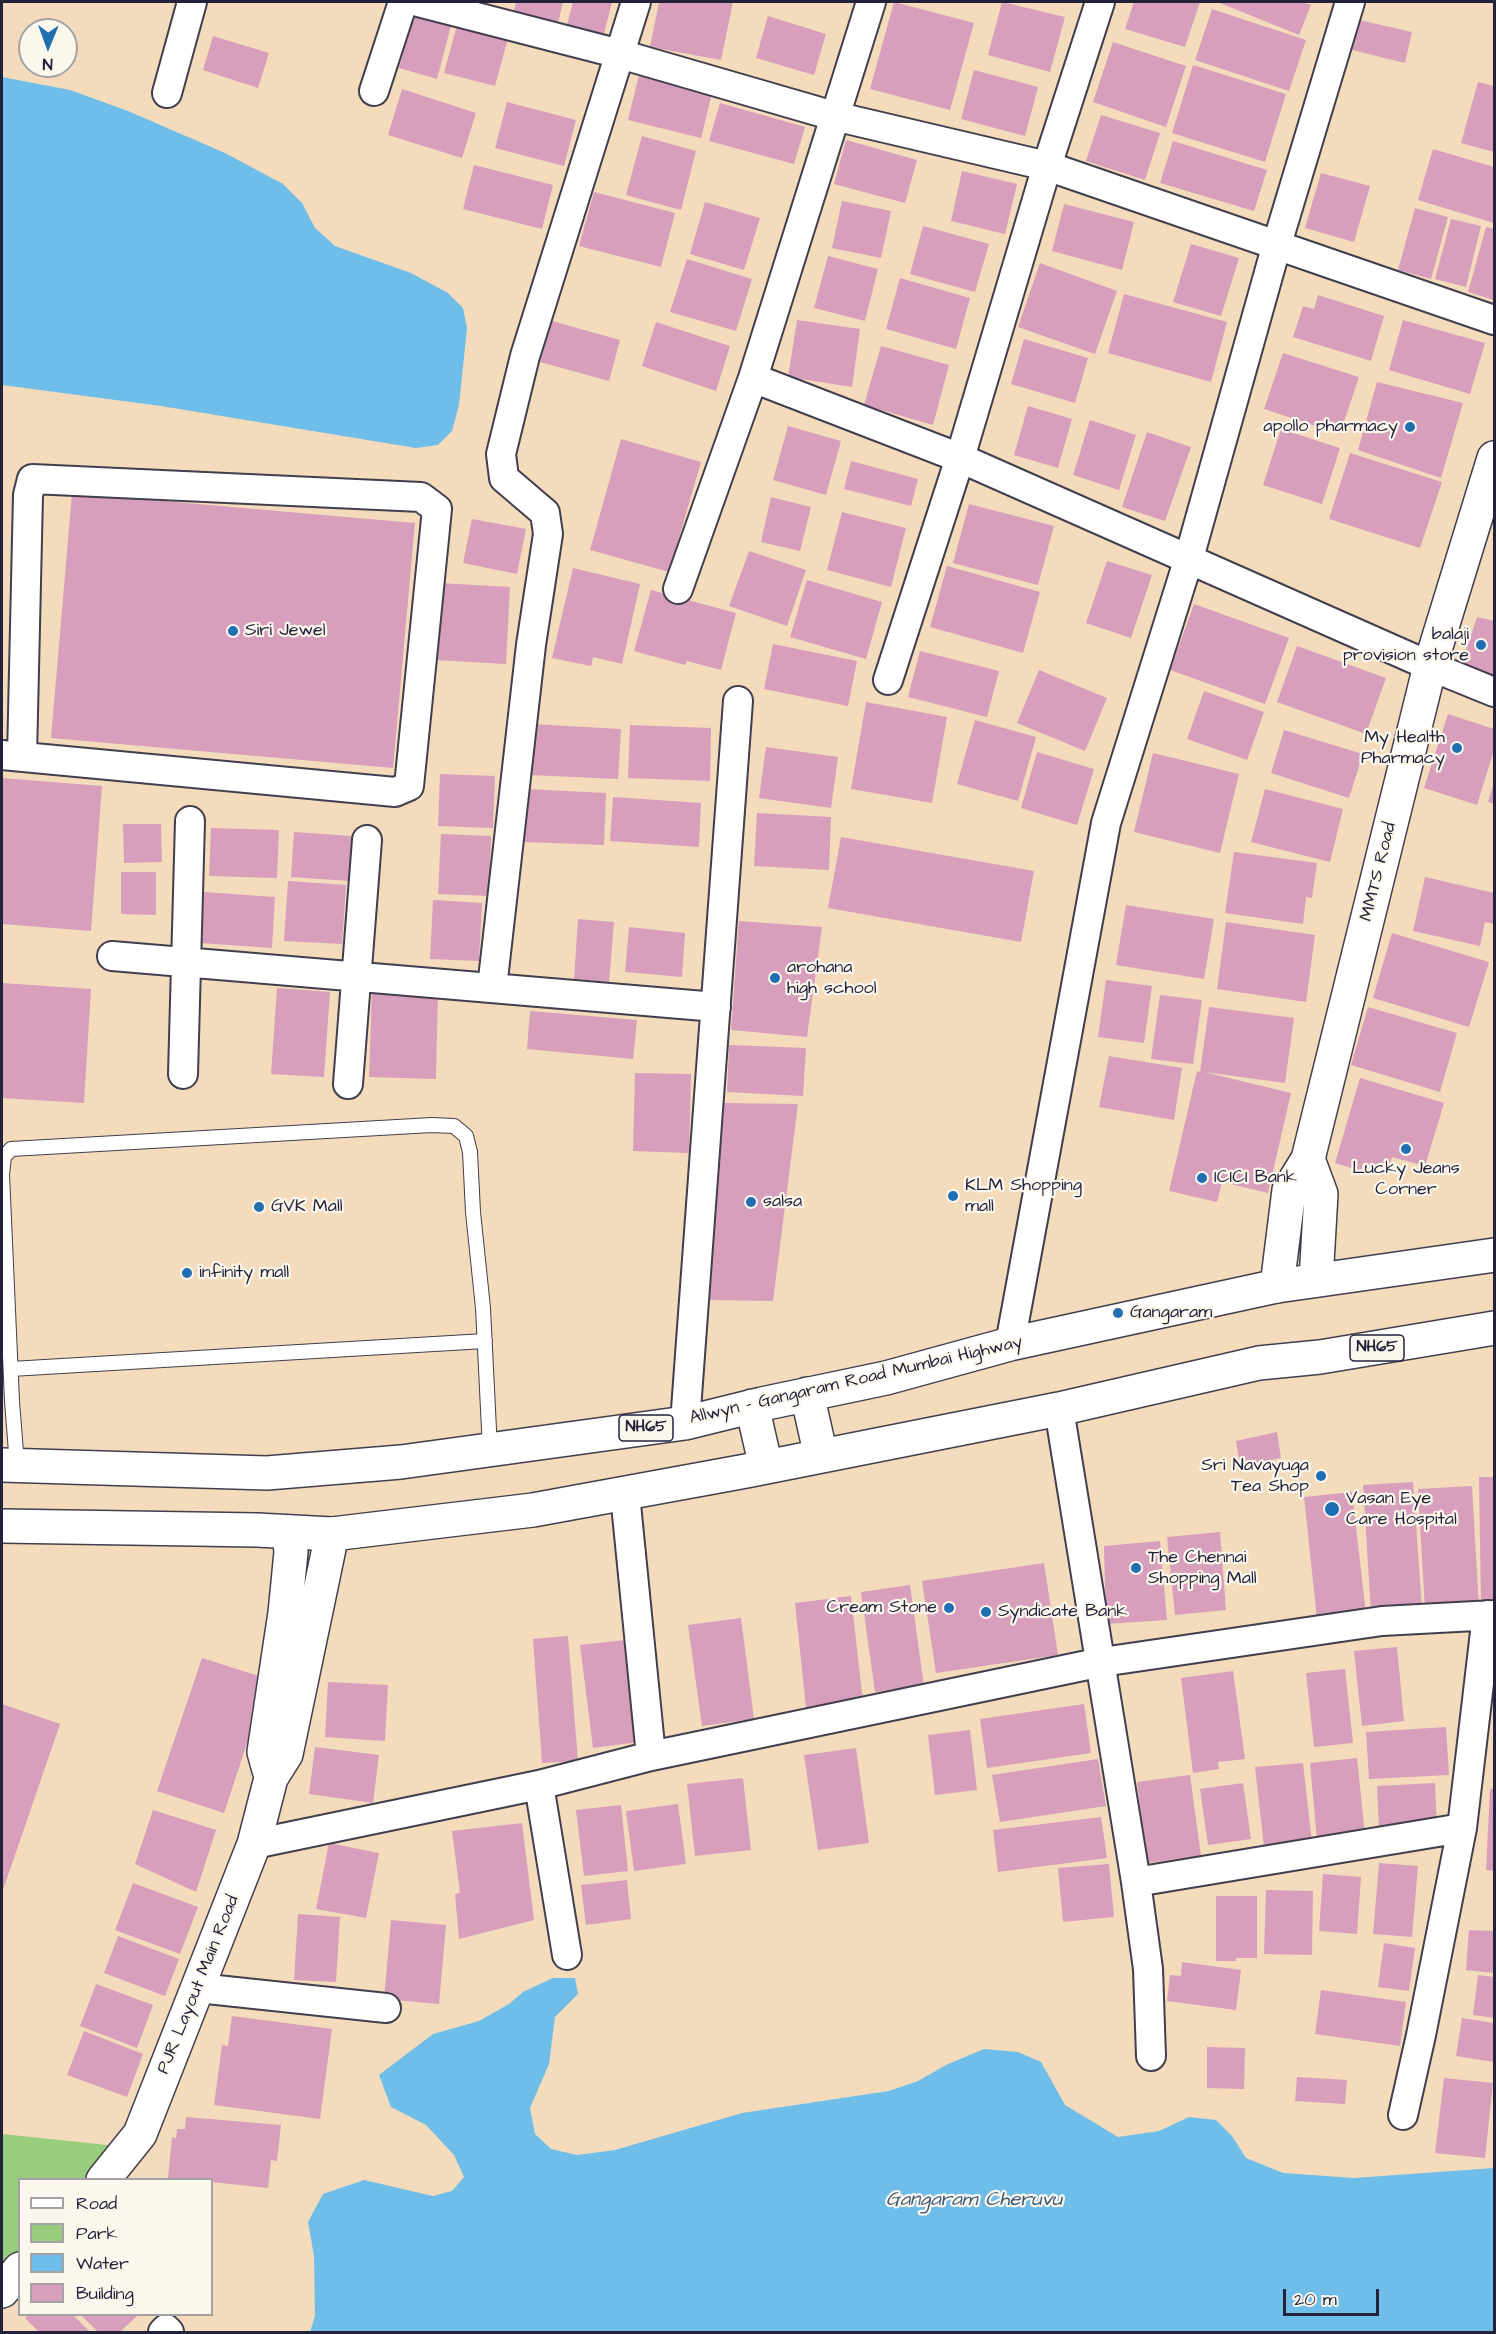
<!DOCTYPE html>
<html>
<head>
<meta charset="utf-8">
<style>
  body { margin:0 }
  #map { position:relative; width:1496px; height:2334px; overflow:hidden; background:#f3dbbb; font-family:"Architects Daughter",sans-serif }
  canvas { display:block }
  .frame { position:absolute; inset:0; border:3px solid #22223b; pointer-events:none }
  .legend { position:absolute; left:18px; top:2178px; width:195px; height:138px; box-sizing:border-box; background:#fbf7ec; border:2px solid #a4a2a5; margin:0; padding:8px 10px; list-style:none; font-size:18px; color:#22223b }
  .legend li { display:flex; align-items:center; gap:12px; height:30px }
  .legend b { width:30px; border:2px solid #a4a2a5 }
  .north { position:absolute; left:18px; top:18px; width:60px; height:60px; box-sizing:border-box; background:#fbf7ec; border:2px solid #a4a2a5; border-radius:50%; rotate:181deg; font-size:16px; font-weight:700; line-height:24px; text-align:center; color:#22223b }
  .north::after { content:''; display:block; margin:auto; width:21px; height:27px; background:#1f6fb2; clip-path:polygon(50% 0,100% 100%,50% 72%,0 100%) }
  .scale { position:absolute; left:1283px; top:2289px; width:96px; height:27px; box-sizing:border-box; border:3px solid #22223b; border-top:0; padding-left:8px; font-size:18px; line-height:21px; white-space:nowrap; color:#22223b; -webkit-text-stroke:4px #fbf7ec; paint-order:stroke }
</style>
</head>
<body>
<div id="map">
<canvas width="1496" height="2334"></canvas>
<div class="frame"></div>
<ul class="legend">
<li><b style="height:8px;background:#fff"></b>Road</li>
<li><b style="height:16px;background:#98cd7e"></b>Park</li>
<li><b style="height:16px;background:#6fbeea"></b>Water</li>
<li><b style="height:16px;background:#d89fbc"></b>Building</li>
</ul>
<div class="north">N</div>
<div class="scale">20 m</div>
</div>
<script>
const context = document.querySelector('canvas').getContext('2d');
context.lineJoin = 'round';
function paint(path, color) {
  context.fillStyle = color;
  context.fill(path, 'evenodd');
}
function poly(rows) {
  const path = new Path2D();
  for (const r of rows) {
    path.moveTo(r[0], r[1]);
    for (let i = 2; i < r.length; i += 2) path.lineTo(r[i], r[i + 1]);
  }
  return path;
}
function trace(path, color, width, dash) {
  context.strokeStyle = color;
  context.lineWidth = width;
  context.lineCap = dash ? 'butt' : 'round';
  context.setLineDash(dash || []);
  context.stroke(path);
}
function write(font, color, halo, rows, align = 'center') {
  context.font = font + ' "Architects Daughter",sans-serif';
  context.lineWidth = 4.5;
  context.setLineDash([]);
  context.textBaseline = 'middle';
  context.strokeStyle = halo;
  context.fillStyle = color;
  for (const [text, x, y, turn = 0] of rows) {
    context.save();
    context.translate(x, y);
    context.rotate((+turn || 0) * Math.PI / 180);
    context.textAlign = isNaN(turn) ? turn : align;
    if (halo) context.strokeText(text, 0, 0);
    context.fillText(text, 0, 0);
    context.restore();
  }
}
paint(poly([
  [2,2134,117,2146,89,2179,20,2180,19,2256,2,2275]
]), '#98cd7e');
paint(poly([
  [2,77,70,90,128,111,225,153,283,184,302,203,315,228,335,246,411,273,448,293,463,308,467,328,459,405,452,431,438,445,416,448,161,406,2,385],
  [553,1978,575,1978,578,1994,555,2017,549,2064,530,2108,535,2134,551,2149,577,2155,615,2150,742,2113,889,2091,918,2081,946,2065,984,2049,1018,2052,1041,2062,1065,2105,1118,2137,1159,2131,1189,2117,1216,2120,1232,2136,1246,2158,1283,2173,1354,2178,1494,2168,1494,2332,310,2332,315,2316,314,2256,308,2222,323,2194,364,2180,433,2196,452,2191,464,2177,454,2155,426,2125,391,2107,379,2075,433,2034,479,2021,509,2004,523,1992]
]), '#6fbeea');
paint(poly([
  [516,2,563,2,556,32,512,21],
  [573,2,612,2,603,38,566,29],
  [659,2,733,2,721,60,650,47],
  [894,2,974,23,950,110,870,89],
  [1002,2,1065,17,1050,72,988,55],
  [1134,2,1200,2,1185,47,1125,29],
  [1220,2,1302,2,1311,5,1299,35,1220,3],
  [1212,9,1306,40,1289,91,1195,60],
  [415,12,452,22,437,79,399,68],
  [768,16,826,34,814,75,756,58],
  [1359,20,1412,32,1405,63,1352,50],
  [457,25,508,38,495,86,444,73],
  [213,36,269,53,258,88,203,70],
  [1113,42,1186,66,1166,127,1093,102],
  [1193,65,1286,94,1265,162,1172,133],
  [974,70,1038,87,1025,136,961,119],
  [640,71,713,89,701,138,628,120],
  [1478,82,1494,86,1494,152,1461,143],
  [402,89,476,113,462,158,388,135],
  [507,102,576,120,564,166,495,148],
  [720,103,805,127,794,164,709,141],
  [1101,115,1160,133,1145,180,1086,161],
  [642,136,696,151,681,210,626,195],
  [846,140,917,160,905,203,834,184],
  [1173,141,1267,170,1254,211,1160,183],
  [1433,149,1494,167,1494,223,1418,200],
  [474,165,553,185,542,229,463,209],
  [962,171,1017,184,1005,234,951,221],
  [1321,173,1370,186,1354,242,1305,228],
  [594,192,675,213,661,267,579,246],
  [842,201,891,211,881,258,832,248],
  [705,202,760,218,744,270,690,254],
  [1064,204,1134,222,1122,270,1052,251],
  [1415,208,1448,217,1431,279,1398,270],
  [1451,219,1481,226,1466,287,1435,279],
  [923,226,989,244,975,292,910,274],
  [1486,227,1494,229,1494,300,1468,292],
  [1191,244,1239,258,1221,316,1173,302],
  [828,256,878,269,865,321,814,308],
  [687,259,752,279,736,331,670,312],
  [1040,263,1117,291,1095,354,1018,327],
  [900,278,970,298,956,349,886,329],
  [1124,294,1227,322,1211,382,1108,353],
  [1318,295,1384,316,1371,361,1293,337,1303,306,1314,309],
  [797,320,860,329,852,387,788,377],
  [1403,320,1485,343,1470,394,1389,370],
  [552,321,620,340,609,381,540,362],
  [656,322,730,346,716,391,642,366],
  [1024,339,1088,358,1075,403,1011,384],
  [881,346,949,365,933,425,864,405],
  [1283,353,1359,377,1340,434,1264,409],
  [1377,382,1463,403,1441,478,1358,450],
  [1028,406,1072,419,1058,468,1014,455],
  [1090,420,1136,435,1119,490,1073,475],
  [788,426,841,441,826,495,773,480],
  [1281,429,1340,448,1322,504,1263,485],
  [1147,432,1191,447,1165,521,1122,507],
  [621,439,701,462,669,572,590,550],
  [1350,453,1442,482,1420,548,1329,519],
  [851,461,918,479,911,506,844,489],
  [72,493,415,523,393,768,51,738],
  [771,497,811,507,800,551,761,542],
  [969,504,1054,526,1038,585,953,563],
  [842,512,906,528,891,587,827,570],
  [472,519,526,529,517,574,463,563],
  [749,551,806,570,787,626,729,606],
  [1107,561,1152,575,1131,638,1086,623],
  [947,566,1040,592,1023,653,930,627],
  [573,568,640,584,622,664,593,657,591,666,552,658],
  [807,580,882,602,866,659,790,637],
  [440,583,510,587,506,664,436,660],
  [651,590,736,613,721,670,687,661,685,665,634,651],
  [1194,604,1289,638,1265,704,1170,670],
  [1477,617,1494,621,1494,681,1460,668],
  [773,644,857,661,848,706,764,689],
  [1297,646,1386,678,1366,734,1277,702],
  [920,651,999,671,987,717,908,697],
  [1039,670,1107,698,1085,751,1017,723],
  [1204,691,1264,712,1247,760,1187,739],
  [866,702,947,717,932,803,851,789],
  [1448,714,1494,729,1494,750,1477,805,1424,788],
  [975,720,1036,737,1018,801,957,784],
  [532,724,621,729,618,779,529,775],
  [630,725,711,728,710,781,628,778],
  [1284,730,1363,754,1349,798,1271,773],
  [766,747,838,757,831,808,759,798],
  [1037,752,1094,769,1077,825,1021,808],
  [1153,753,1239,774,1220,853,1134,832],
  [440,774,495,776,493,828,438,826],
  [2,778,102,786,91,931,2,924],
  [1494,782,1494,804,1488,802],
  [526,789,606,793,604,845,523,842],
  [1265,789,1343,809,1330,862,1251,842],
  [613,797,701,803,699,847,610,841],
  [757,813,831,817,829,870,754,866],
  [123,824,161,824,162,862,124,863],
  [211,828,279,830,277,878,209,876],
  [294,832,352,836,349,881,291,877],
  [441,834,491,836,489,896,438,894],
  [841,837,1034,871,1021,942,828,908],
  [1234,852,1317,863,1312,898,1306,897,1303,924,1225,913],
  [121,872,156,872,156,915,121,914],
  [1425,877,1494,893,1494,924,1485,922,1480,946,1413,931],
  [288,881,346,885,342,944,284,941],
  [204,892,275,897,272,948,200,943],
  [433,900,482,903,479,961,430,959],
  [1126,905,1214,919,1204,979,1116,965],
  [578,919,614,922,609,982,574,979],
  [739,921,822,927,807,1037,731,1030],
  [1226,922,1315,935,1306,1002,1217,989],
  [629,927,685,933,682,977,625,972],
  [1392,933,1489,962,1469,1027,1373,998],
  [1106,980,1152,986,1144,1043,1098,1037],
  [2,983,91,989,84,1103,2,1098],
  [277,988,330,992,324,1077,271,1074],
  [372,991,438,993,436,1079,369,1077],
  [1160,995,1202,1000,1193,1064,1151,1059],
  [1209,1007,1294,1018,1285,1083,1204,1072,1291,1093,1268,1193,1222,1182,1217,1202,1169,1191,1197,1071,1200,1072],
  [1368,1007,1457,1033,1440,1092,1351,1065],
  [530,1011,637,1020,633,1059,527,1049],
  [729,1045,806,1048,803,1096,727,1092],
  [1109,1056,1182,1068,1174,1120,1099,1107],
  [635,1073,691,1074,689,1153,633,1151],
  [1360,1078,1444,1103,1425,1166,1392,1157,1388,1171,1363,1163,1361,1171,1335,1163],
  [723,1103,798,1104,773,1301,709,1300],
  [1277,1432,1281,1458,1240,1466,1236,1441],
  [1479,1477,1494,1477,1494,1605,1481,1605],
  [1413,1482,1422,1608,1371,1612,1363,1485],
  [1472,1486,1479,1608,1425,1610,1418,1489],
  [1352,1492,1366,1614,1317,1619,1304,1497],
  [1220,1532,1226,1610,1175,1615,1167,1537],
  [1160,1541,1167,1620,1106,1624,1104,1546],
  [1044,1563,1058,1655,936,1673,922,1581],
  [910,1585,924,1686,875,1692,861,1592],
  [851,1596,863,1702,806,1708,795,1603],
  [741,1618,754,1719,702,1726,688,1625],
  [568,1636,578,1761,542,1763,533,1639],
  [625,1640,639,1742,593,1748,580,1645],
  [1397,1647,1404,1721,1362,1726,1354,1651],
  [202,1658,268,1679,224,1813,157,1791],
  [1345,1669,1353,1743,1314,1747,1306,1673],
  [1233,1671,1245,1759,1218,1762,1219,1769,1193,1773,1181,1678],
  [328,1682,388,1685,385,1741,325,1737],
  [2,1704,60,1724,2,1893],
  [1084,1704,1091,1753,987,1768,980,1719],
  [1446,1727,1449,1775,1369,1779,1366,1732],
  [970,1730,977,1790,935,1795,928,1735],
  [315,1747,379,1755,373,1803,309,1794],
  [856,1748,869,1843,818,1850,804,1755],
  [1357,1758,1365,1835,1317,1840,1310,1763],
  [1098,1759,1106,1806,1000,1822,992,1775],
  [1303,1763,1312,1842,1264,1847,1255,1767],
  [1190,1775,1201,1856,1147,1863,1137,1782],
  [743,1778,751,1850,695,1856,687,1784],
  [1243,1783,1251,1839,1208,1845,1200,1789],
  [1435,1783,1437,1827,1379,1830,1377,1786],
  [1490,1789,1494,1789,1494,1871,1486,1870],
  [678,1804,686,1864,634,1871,626,1811],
  [621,1805,628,1871,584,1876,576,1810],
  [153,1810,216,1830,196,1892,135,1864],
  [1101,1817,1107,1858,998,1872,993,1830],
  [522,1823,534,1920,459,1939,455,1894,460,1893,452,1831],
  [329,1843,379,1853,366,1918,316,1909],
  [1379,1863,1418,1866,1412,1937,1373,1934],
  [1109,1864,1114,1917,1063,1922,1058,1868],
  [1323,1874,1361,1877,1357,1934,1319,1931],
  [627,1880,631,1919,586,1925,581,1885],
  [133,1883,198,1907,180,1954,115,1930],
  [1266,1890,1313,1891,1312,1955,1264,1954],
  [1216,1896,1257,1896,1257,1958,1236,1958,1236,1961,1216,1961],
  [298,1914,340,1917,336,1982,294,1980],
  [391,1920,446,1925,439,2004,384,1999],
  [1469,1930,1494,1931,1494,1973,1466,1970],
  [118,1936,179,1959,165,1996,104,1973],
  [1384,1943,1415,1948,1409,1991,1378,1987],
  [1182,1962,1241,1970,1236,2010,1167,2001,1170,1975,1181,1976],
  [1478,1975,1494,1977,1494,2018,1473,2015],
  [96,1984,153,2005,137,2048,80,2026],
  [1321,1990,1406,2002,1400,2046,1315,2034],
  [232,2016,332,2029,320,2119,214,2105,222,2045,228,2046],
  [1462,2018,1494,2023,1494,2062,1456,2056],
  [84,2031,143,2054,127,2097,67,2075],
  [1207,2047,1245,2048,1244,2089,1207,2088],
  [1297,2077,1347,2080,1345,2104,1295,2101],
  [1444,2078,1493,2083,1485,2158,1435,2153],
  [186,2117,281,2125,277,2161,271,2160,268,2188,212,2182,212,2180,168,2178,172,2137,176,2138,177,2129,185,2129],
  [29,2314,72,2314,90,2332,39,2332,25,2318],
  [80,2314,139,2314,120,2332,98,2332]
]), '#d89fbc');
const service = poly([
  [11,1369,485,1341],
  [17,1465,12,1401,2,1174,4,1157,11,1149,432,1125,454,1126,466,1136,470,1152,473,1212,483,1308,490,1450]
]);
const minor = poly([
  [418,2,620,54,834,116,1047,166,1494,320],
  [374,91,403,2],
  [167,93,192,2],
  [753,378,960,458,1430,666,1494,692],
  [678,589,753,378,871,2],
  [888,680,960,458,1047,166,1100,2],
  [2,755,395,792,409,786,437,509,421,497,32,479,28,495,22,757],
  [112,956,716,1007],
  [492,988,531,645,548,534,545,513,504,478,501,454,525,356,636,2],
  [183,1074,190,821],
  [348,1084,367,840],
  [1010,1344,1106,823,1189,558,1277,244,1350,2],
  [1059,1409,1136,1882,1148,1969,1151,2056],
  [685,1423,738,701],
  [625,1494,651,1756],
  [539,1785,567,1955],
  [254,1844,539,1785,651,1756,1102,1662,1382,1621,1494,1615],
  [1136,1882,1462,1828],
  [198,1988,386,2008],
  [1403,2115,1421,2035,1462,1828,1487,1615],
  [163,2332,166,2329,169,2332]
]);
const tertiary = poly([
  [269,1770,264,1752,285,1613,291,1552,289,1532],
  [103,2180,140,2134,254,1844,271,1778,286,1754,332,1534],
  [2,2291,20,2269]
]);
const secondary = poly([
  [1308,1159,1321,1194,1316,1280],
  [1277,1286,1289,1190,1308,1159,1430,666,1494,458]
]);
const trunk = poly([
  [807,1394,821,1456],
  [752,1406,766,1467],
  [2,1465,267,1473,401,1462,685,1423,762,1404,886,1378,1010,1344,1277,1286,1494,1255],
  [2,1526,257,1530,332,1534,533,1510,746,1471,1059,1409,1259,1363,1320,1357,1494,1328]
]);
trace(service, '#413e4e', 16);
trace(minor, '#413e4e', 32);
trace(tertiary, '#413e4e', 36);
trace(secondary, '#413e4e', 36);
trace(trunk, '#413e4e', 36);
trace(service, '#fff', 14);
trace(minor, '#fff', 28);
trace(tertiary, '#fff', 33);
trace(secondary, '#fff', 33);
trace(trunk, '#fff', 33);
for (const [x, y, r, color] of [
  [1410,427,6,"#1f6fb2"],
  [233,631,6,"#1f6fb2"],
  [1481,645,6,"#1f6fb2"],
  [1457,748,6,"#1f6fb2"],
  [775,978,6,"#1f6fb2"],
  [1406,1149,6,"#1f6fb2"],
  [1202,1178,6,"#1f6fb2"],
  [953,1196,6,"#1f6fb2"],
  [751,1202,6,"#1f6fb2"],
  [259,1207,6,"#1f6fb2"],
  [187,1273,6,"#1f6fb2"],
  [1118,1313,6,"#1f6fb2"],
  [1321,1476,6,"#1f6fb2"],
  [1332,1509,8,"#1f6fb2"],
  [1136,1568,6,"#1f6fb2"],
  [949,1608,6,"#1f6fb2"],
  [986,1612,6,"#1f6fb2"]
]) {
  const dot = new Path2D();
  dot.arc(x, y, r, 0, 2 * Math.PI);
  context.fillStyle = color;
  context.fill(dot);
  trace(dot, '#fbf7ec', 2);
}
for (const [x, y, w] of [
  [1377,1348,54],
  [646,1428,54]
]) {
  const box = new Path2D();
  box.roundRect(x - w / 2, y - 13, w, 26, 4.5);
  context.fillStyle = '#fbf7ec';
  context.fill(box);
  trace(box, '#22223b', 1.5);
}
write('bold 16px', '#22223b', null, [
  ["NH65",1377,1348],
  ["NH65",646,1428]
]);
write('18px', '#22223b', '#fbf7ec', [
  ["apollo pharmacy",1398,427,"right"],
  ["Siri Jewel",245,631],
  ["balaji",1469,635,"right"],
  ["provision store",1469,656,"right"],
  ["My Health",1445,738,"right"],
  ["Pharmacy",1445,759,"right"],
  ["arohana",787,968],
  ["high school",787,989],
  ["Lucky Jeans",1406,1169,"center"],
  ["Corner",1406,1190,"center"],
  ["ICICI Bank",1214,1178],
  ["KLM Shopping",965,1186],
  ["mall",965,1207],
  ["salsa",763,1202],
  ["GVK Mall",271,1207],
  ["infinity mall",199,1273],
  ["Gangaram",1130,1313],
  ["Sri Navayuga",1309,1466,"right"],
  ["Tea Shop",1309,1487,"right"],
  ["Vasan Eye",1346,1499],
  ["Care Hospital",1346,1520],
  ["The Chennai",1148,1558],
  ["Shopping Mall",1148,1579],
  ["Cream Stone",937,1608,"right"],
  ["Syndicate Bank",998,1612]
], 'left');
write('18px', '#22223b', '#fbf7ec', [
  ["MMTS Road",1379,872,-76],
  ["Allwyn - Gangaram Road Mumbai Highway",856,1381,-13],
  ["PJR Layout Main Road",199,1985,-68]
]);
write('italic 20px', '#3d5978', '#fbf7ec', [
  ["Gangaram Cheruvu",974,2201]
]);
</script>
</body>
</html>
